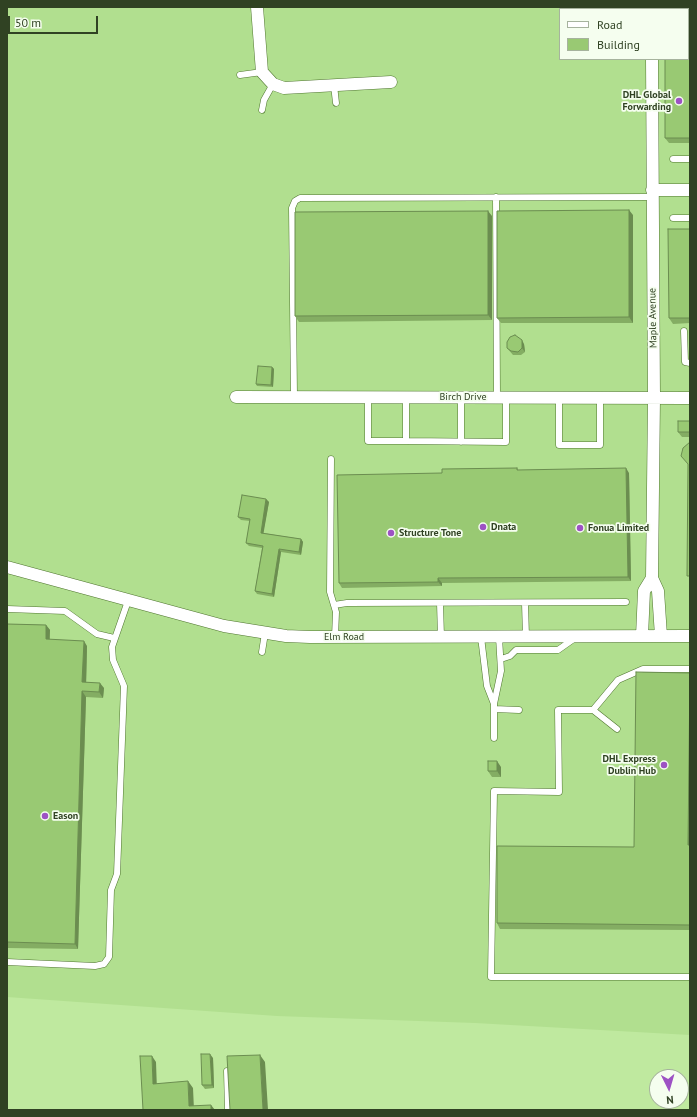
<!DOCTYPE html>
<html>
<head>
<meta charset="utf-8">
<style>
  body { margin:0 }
  #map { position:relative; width:697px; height:1117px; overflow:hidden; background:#bfe99f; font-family:"PT Sans",sans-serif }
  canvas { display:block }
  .frame { position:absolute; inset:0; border:8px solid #304223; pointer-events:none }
  .legend { position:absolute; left:559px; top:8px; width:130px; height:52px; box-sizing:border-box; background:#f5feef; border:1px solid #a6b39d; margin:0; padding:5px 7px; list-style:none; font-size:12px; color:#304223 }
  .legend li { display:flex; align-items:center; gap:8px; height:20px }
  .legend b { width:20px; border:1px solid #a6b39d }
  .north { position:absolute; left:649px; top:1069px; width:40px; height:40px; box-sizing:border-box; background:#f5feef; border:1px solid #a6b39d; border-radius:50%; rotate:175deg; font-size:11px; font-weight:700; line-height:16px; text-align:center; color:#304223 }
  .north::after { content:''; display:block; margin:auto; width:14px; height:18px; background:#9d52c4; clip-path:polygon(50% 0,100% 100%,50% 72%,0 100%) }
  .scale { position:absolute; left:8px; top:16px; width:90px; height:18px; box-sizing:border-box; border:2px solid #304223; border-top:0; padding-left:5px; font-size:12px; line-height:14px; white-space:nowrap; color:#304223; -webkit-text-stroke:3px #f5feef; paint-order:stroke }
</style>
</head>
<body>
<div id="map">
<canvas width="697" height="1117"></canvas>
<div class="frame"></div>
<ul class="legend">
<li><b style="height:5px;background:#fff"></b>Road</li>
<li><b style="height:11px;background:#99c973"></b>Building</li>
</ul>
<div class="north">N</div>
<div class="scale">50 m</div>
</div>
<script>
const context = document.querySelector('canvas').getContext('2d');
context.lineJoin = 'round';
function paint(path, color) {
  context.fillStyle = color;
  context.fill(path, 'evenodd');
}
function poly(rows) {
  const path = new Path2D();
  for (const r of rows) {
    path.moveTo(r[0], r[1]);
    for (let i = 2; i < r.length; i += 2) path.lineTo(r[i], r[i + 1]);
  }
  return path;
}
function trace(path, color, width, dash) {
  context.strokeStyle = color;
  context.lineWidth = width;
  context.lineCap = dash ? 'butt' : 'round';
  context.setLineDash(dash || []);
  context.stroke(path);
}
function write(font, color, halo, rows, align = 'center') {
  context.font = font + ' "PT Sans",sans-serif';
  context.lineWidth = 3.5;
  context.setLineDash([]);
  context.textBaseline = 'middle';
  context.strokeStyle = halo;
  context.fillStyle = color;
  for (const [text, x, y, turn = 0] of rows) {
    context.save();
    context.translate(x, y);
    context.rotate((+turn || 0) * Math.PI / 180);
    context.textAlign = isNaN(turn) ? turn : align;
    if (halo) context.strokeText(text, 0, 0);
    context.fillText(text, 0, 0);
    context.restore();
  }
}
paint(poly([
  [7,7,690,7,690,1035,475,1023,277,1016,7,997],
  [560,9,688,9,688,59,560,59]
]), '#b1df8f');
const lane = poly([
  [685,7,685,9],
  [240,75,262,72],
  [334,85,336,103],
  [262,110,264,100,273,84],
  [673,159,690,159],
  [496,197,497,398],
  [673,218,690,218],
  [684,331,685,362,690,363],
  [294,397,292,208,295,201,300,198,652,197],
  [368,397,368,441,406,441,506,442,506,398],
  [461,398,461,442],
  [559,398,559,445,600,445,600,398],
  [406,441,406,397],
  [331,459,330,592,336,612,335,637],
  [440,603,441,637],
  [525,603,526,637],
  [334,605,347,603,626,602],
  [7,609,65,611,97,634,114,638],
  [481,637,487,686,494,704],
  [262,652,265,633],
  [501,659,510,656,516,650,558,650,575,638],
  [690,669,643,669,618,680,593,710,558,710,559,792,494,791,491,977,690,977],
  [494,709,519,710],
  [593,710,617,729],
  [494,738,494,704,501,671,499,637],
  [7,962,95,966,104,964,109,957,111,890,117,874,124,686,113,660,112,647,128,601],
  [227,1071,228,1110]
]);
const street = poly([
  [257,7,262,72,273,84,284,88,391,82],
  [652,9,652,7],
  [652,59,654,398,652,578,658,591,661,636],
  [652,190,690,190],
  [236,397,690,398],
  [7,567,224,626,286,636,310,637,690,636],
  [642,636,644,591,652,578]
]);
trace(lane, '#507630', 7);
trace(street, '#507630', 13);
trace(lane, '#fff', 6);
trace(street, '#fff', 12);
paint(poly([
  [690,49,690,143,669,143,665,138],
  [633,215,633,323,501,323,497,318],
  [492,216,492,320,299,322,295,316],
  [690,229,690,323,673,324,669,318],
  [524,344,525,352,521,355,513,355,507,348],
  [272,367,274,369,273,387,257,386,256,384],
  [690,421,690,437,682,437,678,432],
  [517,468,518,470,629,473,631,581,442,583,442,586,342,588,339,583,442,473],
  [266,499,269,502,263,533,301,539,303,542,301,555,281,552,274,597,257,594,255,591,262,548,249,546,246,543,250,521,241,520,238,517],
  [7,624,46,625,50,630,50,640,87,646,86,682,104,688,103,698,86,697,78,949,7,948],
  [690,673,690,930,500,929,497,923,634,847],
  [501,767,501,777,492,777,488,771],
  [213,1058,214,1088,205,1089,202,1085]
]), '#84ad63');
paint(poly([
  [629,210,633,215,633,323,629,317],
  [488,211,492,216,492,320,488,315],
  [522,340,524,344,525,352,522,348],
  [272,367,274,369,273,387,271,385],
  [626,468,629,473,631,581,628,577],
  [266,499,269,502,263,536,261,533],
  [301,539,303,542,301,555,299,552],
  [279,549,281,552,274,597,272,594],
  [438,578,442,583,442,586,438,582],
  [46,625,50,630,49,645,46,639],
  [84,641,87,646,86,688,82,682],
  [690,673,690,848,688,845],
  [100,683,104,688,103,698,99,692],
  [82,691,86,697,78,949,75,944],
  [497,761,501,767,501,777,497,771],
  [210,1054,213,1058,214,1088,212,1085],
  [260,1055,265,1062,268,1110,263,1110],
  [152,1056,156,1062,157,1091,153,1084],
  [188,1081,193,1088,194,1110,189,1106],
  [211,1105,215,1110,211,1110]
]), '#6b8d50');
const building = poly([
  [688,49,690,49,690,138,665,138,665,59,688,59,688,49],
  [629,210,629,317,497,318,497,211,629,210],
  [488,211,488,315,295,316,295,212,488,211],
  [668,229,690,229,690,318,669,318,668,229],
  [515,335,522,340,522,348,518,352,511,351,507,348,507,342,510,337,515,335],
  [258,366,272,367,271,385,256,384,258,366],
  [678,421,690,421,690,432,678,432,678,421],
  [690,442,690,576,687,576,688,464,681,456,683,448,690,442],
  [517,468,517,470,626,468,628,577,438,578,438,582,339,583,337,475,442,473,442,469,517,468],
  [242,495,266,499,261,533,301,539,299,552,279,549,272,594,255,591,263,546,246,543,250,519,238,517,242,495],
  [7,624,46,625,46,639,84,641,82,682,100,683,99,692,82,691,75,944,7,942,7,624],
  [636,672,690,673,688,845,690,845,690,925,497,923,497,846,634,847,636,672],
  [488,761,497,761,497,771,488,771,488,761],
  [201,1054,210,1054,212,1085,202,1085,201,1054],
  [260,1055,263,1110,230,1110,227,1056,260,1055],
  [140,1056,152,1056,153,1084,188,1081,189,1106,211,1105,211,1110,143,1110,140,1056]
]);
paint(building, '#99c973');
trace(building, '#6b8d50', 1);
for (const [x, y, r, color] of [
  [679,101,4,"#9d52c4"],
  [483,527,4,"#9d52c4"],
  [580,528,4,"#9d52c4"],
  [391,533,4,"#9d52c4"],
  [664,765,4,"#9d52c4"],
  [45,816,4,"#9d52c4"]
]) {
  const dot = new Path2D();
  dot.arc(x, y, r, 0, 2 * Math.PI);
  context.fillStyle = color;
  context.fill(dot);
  trace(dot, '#f5feef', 1.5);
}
write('bold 10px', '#304223', '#f5feef', [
  ["DHL Global",671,95,"right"],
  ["Forwarding",671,107,"right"],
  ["Dnata",491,527],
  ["Fonua Limited",588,528],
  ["Structure Tone",399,533],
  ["DHL Express",656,759,"right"],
  ["Dublin Hub",656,771,"right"],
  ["Eason",53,816]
], 'left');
write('10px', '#304223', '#f5feef', [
  ["Maple Avenue",653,318,-91],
  ["Birch Drive",463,397],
  ["Elm Road",344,637]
]);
</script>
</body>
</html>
